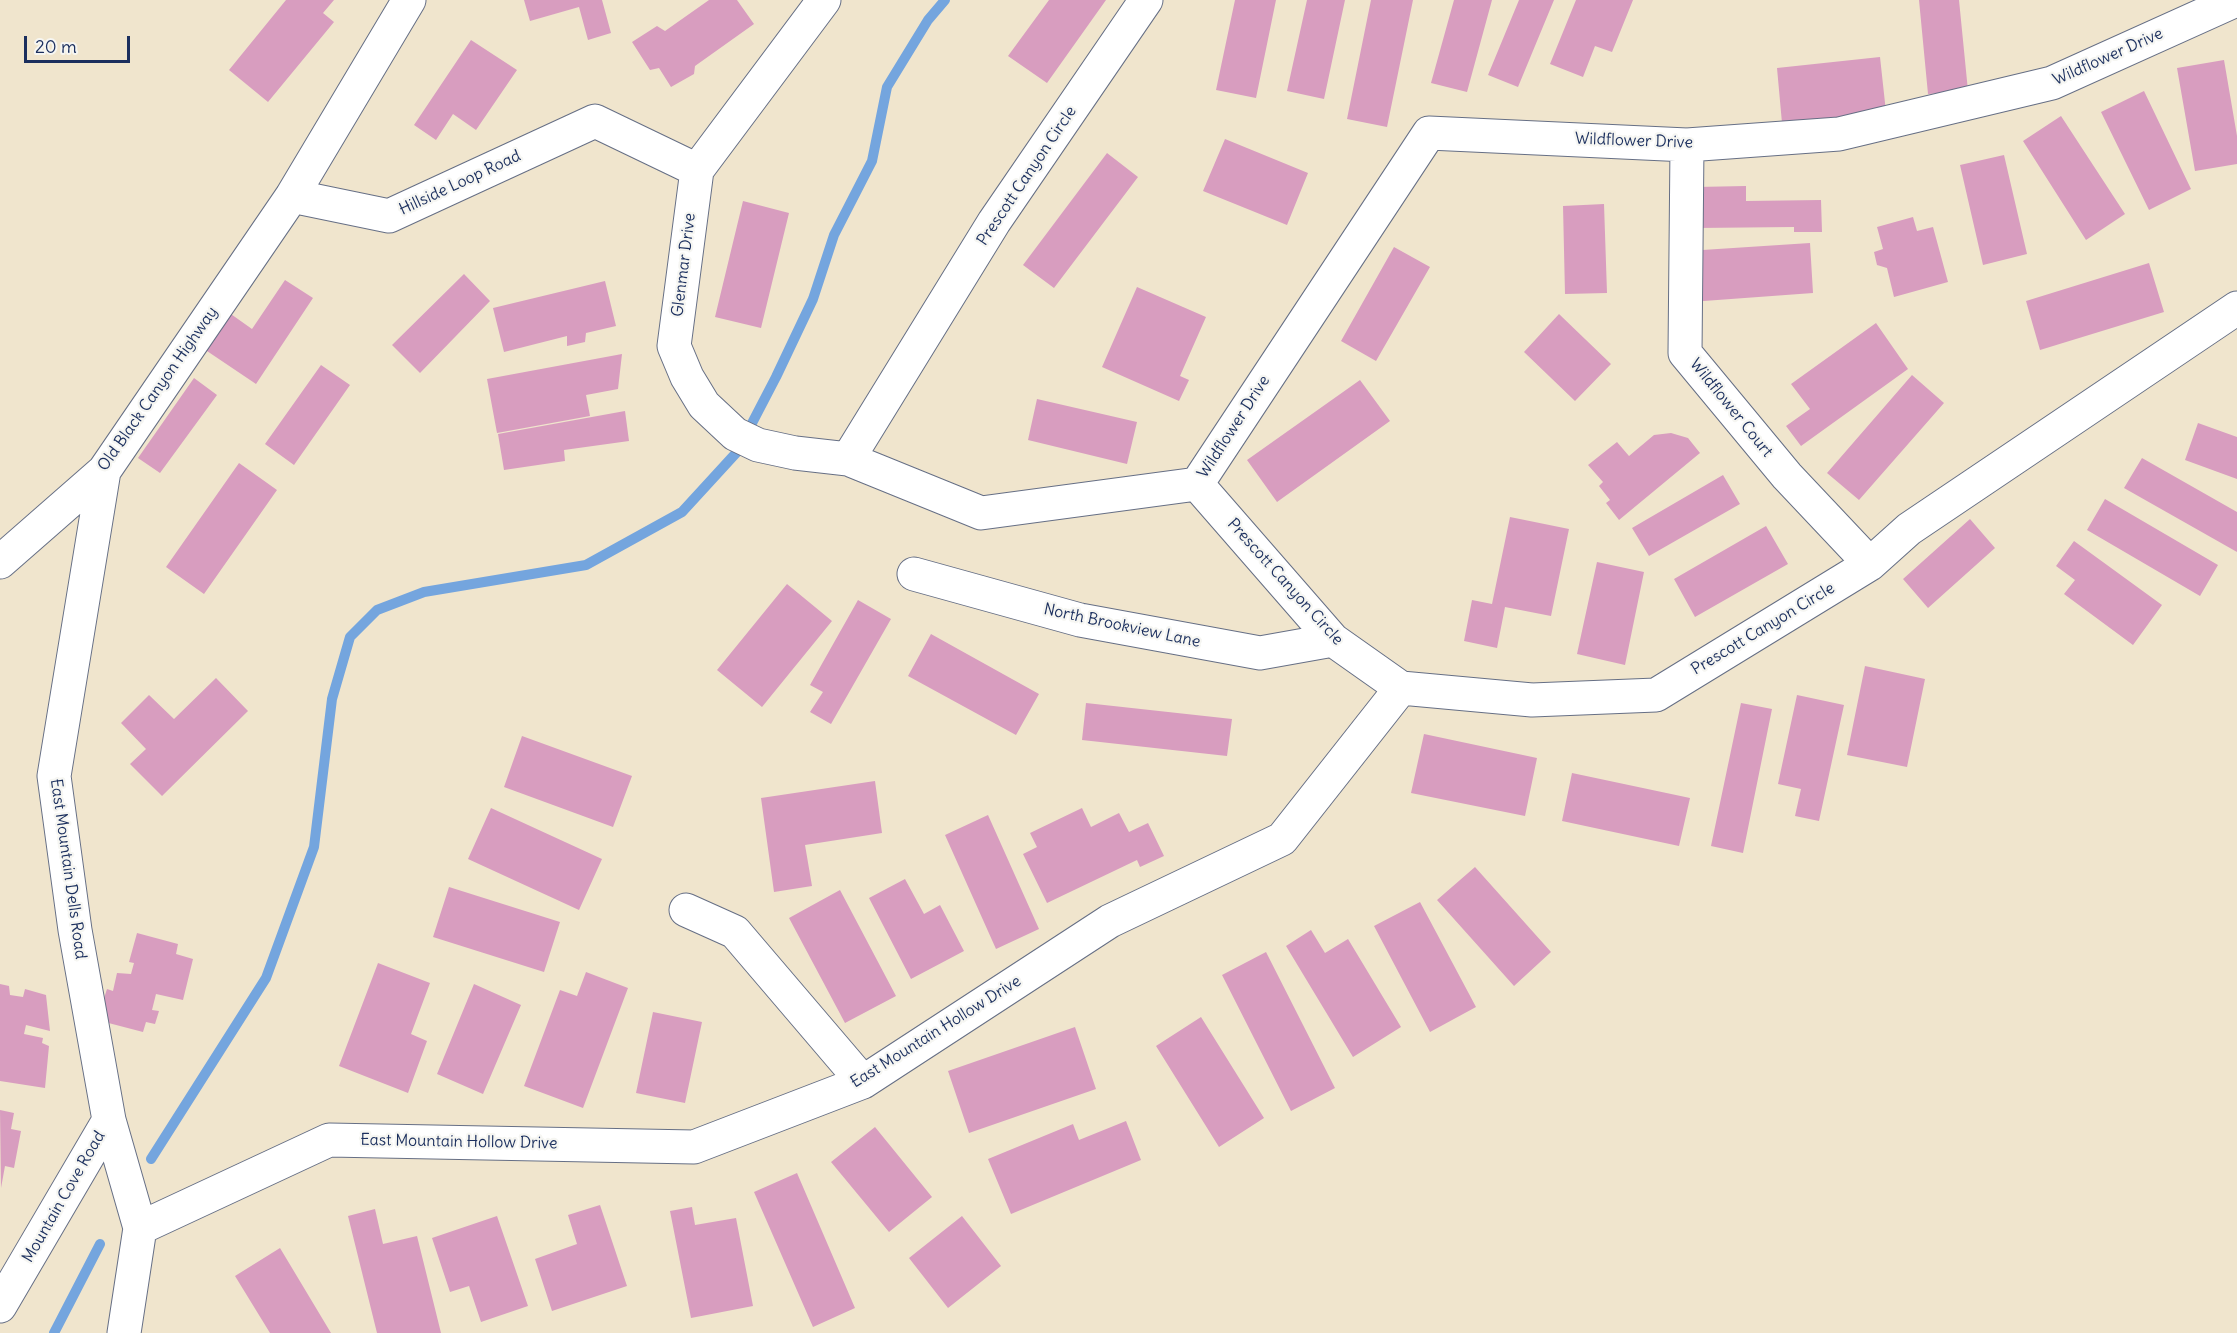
<!DOCTYPE html>
<html>
<head>
<meta charset="utf-8">
<style>
  body { margin:0 }
  #map { position:relative; width:2237px; height:1333px; overflow:hidden; background:#f0e5cd; font-family:Delius,sans-serif }
  canvas { display:block }
  .scale { position:absolute; left:24px; top:36px; width:106px; height:27px; box-sizing:border-box; border:3px solid #1b2f5e; border-top:0; padding-left:8px; font-size:18px; line-height:21px; white-space:nowrap; color:#1b2f5e; -webkit-text-stroke:4px #f6f6f2; paint-order:stroke }
</style>
</head>
<body>
<div id="map">
<canvas width="2237" height="1333"></canvas>
<div class="scale">20 m</div>
</div>
<script>
const context = document.querySelector('canvas').getContext('2d');
context.lineJoin = 'round';
function poly(rows) {
  const path = new Path2D();
  for (const r of rows) {
    path.moveTo(r[0], r[1]);
    for (let i = 2; i < r.length; i += 2) path.lineTo(r[i], r[i + 1]);
  }
  return path;
}
function trace(path, color, width, dash) {
  context.strokeStyle = color;
  context.lineWidth = width;
  context.lineCap = dash ? 'butt' : 'round';
  context.setLineDash(dash || []);
  context.stroke(path);
}
function paint(path, color) {
  context.fillStyle = color;
  context.fill(path, 'evenodd');
}
function write(font, color, halo, rows, align = 'center') {
  context.font = font + ' Delius,sans-serif';
  context.lineWidth = 4.5;
  context.setLineDash([]);
  context.textBaseline = 'middle';
  context.strokeStyle = halo;
  context.fillStyle = color;
  for (const [text, x, y, turn = 0] of rows) {
    context.save();
    context.translate(x, y);
    context.rotate((+turn || 0) * Math.PI / 180);
    context.textAlign = isNaN(turn) ? turn : align;
    if (halo) context.strokeText(text, 0, 0);
    context.fillText(text, 0, 0);
    context.restore();
  }
}
trace(poly([
  [151,1159,266,978,314,847,332,699,350,637,377,610,424,592,586,565,682,512,737,452,776,377,813,299,834,235,872,161,887,87,928,20,945,0],
  [54,1333,100,1244]
]), '#74a5de', 10);
paint(poly([
  [286,0,334,0,323,13,334,22,268,102,229,70],
  [524,0,602,0,611,33,588,40,579,7,530,21],
  [709,0,737,0,754,24,695,66,694,74,671,87,659,68,650,70,632,42,657,26,665,31],
  [1049,0,1106,0,1047,83,1008,56],
  [1235,0,1276,0,1256,98,1216,90],
  [1307,0,1345,0,1324,99,1287,91],
  [1371,0,1413,0,1387,127,1347,119],
  [1454,0,1492,0,1467,92,1431,83],
  [1519,0,1554,0,1518,87,1488,75],
  [1576,0,1633,0,1612,52,1595,46,1583,77,1550,64],
  [1919,0,1959,0,1968,91,1928,94],
  [471,40,517,70,476,130,453,114,436,140,414,125],
  [1880,57,1886,112,1782,123,1777,68],
  [2224,60,2237,136,2237,164,2195,171,2177,68],
  [2144,91,2191,189,2149,210,2101,112],
  [2061,116,2125,214,2086,240,2023,141],
  [1225,139,1308,173,1287,225,1203,191],
  [1107,153,1138,177,1054,288,1023,265],
  [2004,155,2027,254,1983,265,1960,165],
  [1746,186,1746,201,1821,200,1822,232,1794,232,1794,227,1696,228,1696,187],
  [743,201,789,213,761,328,715,317],
  [1604,204,1607,293,1565,294,1563,206],
  [1913,217,1917,231,1933,227,1948,282,1894,297,1887,268,1877,265,1874,252,1883,249,1877,227],
  [1810,243,1813,293,1690,302,1687,251],
  [1394,247,1430,267,1376,361,1341,341],
  [2149,263,2164,312,2040,350,2026,301],
  [464,274,490,301,420,373,392,345],
  [285,280,313,298,256,384,204,349,228,312,252,329],
  [605,281,616,326,586,333,585,342,567,346,567,336,504,352,493,308],
  [1137,287,1206,317,1180,376,1189,380,1179,401,1102,367],
  [1559,314,1611,364,1575,401,1524,352],
  [1876,323,1908,369,1801,446,1786,426,1810,409,1791,384],
  [622,354,618,389,586,395,590,416,497,433,487,379],
  [321,365,350,385,294,465,265,444],
  [1912,375,1944,403,1859,500,1827,473],
  [194,378,217,395,160,473,138,458],
  [1360,380,1390,421,1277,502,1247,460],
  [1037,399,1137,422,1127,464,1028,440],
  [625,411,629,441,564,450,565,461,504,470,498,434],
  [2198,423,2237,437,2237,479,2185,460],
  [1671,433,1688,438,1700,453,1619,520,1606,503,1610,500,1599,486,1603,482,1588,465,1617,442,1629,456,1654,435],
  [2142,458,2237,512,2237,552,2124,488],
  [239,463,277,490,204,594,166,567],
  [1723,475,1740,504,1649,556,1632,528],
  [2105,499,2218,565,2200,596,2087,530],
  [1510,517,1569,529,1551,616,1505,607,1497,648,1464,641,1472,600,1492,604],
  [1970,519,1995,548,1928,608,1903,579],
  [1766,526,1788,564,1695,617,1674,579],
  [2074,541,2162,605,2133,645,2064,594,2075,580,2056,566],
  [1597,562,1644,572,1625,665,1577,654],
  [787,584,832,621,762,707,717,670],
  [858,600,891,619,831,724,810,712,823,692,810,685],
  [931,634,1039,694,1016,735,908,676],
  [1865,666,1925,679,1907,767,1847,755],
  [216,678,248,711,162,796,130,764,146,749,121,723,149,695,174,719],
  [1797,695,1844,705,1819,821,1795,816,1801,789,1778,784],
  [1086,703,1232,719,1227,756,1082,740],
  [1741,703,1772,709,1743,853,1711,846],
  [1424,734,1537,758,1525,816,1411,793],
  [522,736,632,776,613,827,504,787],
  [1572,773,1690,798,1679,846,1562,821],
  [875,781,882,833,805,845,812,886,774,892,761,798],
  [491,808,602,859,579,910,468,859],
  [1082,808,1091,827,1119,813,1129,832,1148,823,1164,856,1140,867,1137,860,1047,903,1023,854,1037,847,1030,833],
  [988,815,1039,929,996,949,945,835],
  [1475,867,1551,952,1514,986,1437,900],
  [905,879,924,914,940,905,964,951,911,979,869,898],
  [449,887,560,922,544,972,433,937],
  [840,890,896,996,845,1023,789,918],
  [1420,902,1476,1007,1430,1032,1374,926],
  [1311,930,1325,953,1348,939,1401,1027,1353,1057,1286,946],
  [137,933,178,944,176,954,193,959,183,1000,156,994,152,1010,159,1011,155,1024,146,1022,143,1032,97,1020,107,989,113,991,117,973,131,974,134,963,129,962],
  [1266,952,1335,1088,1291,1111,1222,975],
  [378,963,430,983,411,1034,427,1041,408,1093,339,1066],
  [586,972,628,988,583,1108,524,1086,560,990,577,996],
  [0,984,9,986,10,995,23,997,25,989,46,995,50,1031,26,1025,24,1034,43,1038,42,1043,49,1046,45,1088,0,1081],
  [474,984,521,1005,483,1094,437,1074],
  [653,1012,702,1022,685,1103,636,1093],
  [1201,1017,1264,1118,1219,1147,1156,1046],
  [1075,1027,1096,1089,969,1133,948,1071],
  [0,1110,14,1113,11,1129,21,1131,14,1168,5,1166,1,1188],
  [1126,1121,1141,1160,1011,1214,988,1159,1073,1124,1079,1140],
  [875,1127,932,1197,889,1232,831,1162],
  [797,1173,855,1308,813,1327,754,1192],
  [600,1205,627,1286,552,1311,535,1259,577,1244,568,1215],
  [692,1207,695,1225,736,1218,753,1306,691,1318,670,1211],
  [375,1209,383,1244,417,1236,441,1333,377,1333,348,1216],
  [497,1216,528,1306,481,1322,469,1286,450,1292,432,1238],
  [962,1216,1001,1266,948,1308,909,1258],
  [280,1248,331,1333,270,1333,235,1276]
]), '#d89dbf');
const street = poly([
  [824,0,697,170,674,346,687,377,704,405,735,434,758,445,795,453,848,459,981,513,1197,484],
  [1687,145,1685,353,1787,476,1870,564],
  [292,196,389,216,595,121,697,170],
  [848,459,994,222,1146,0],
  [104,471,54,776,75,930,109,1120,140,1228],
  [1197,484,1429,133,1687,145,1839,134,2052,83,2236,0],
  [1197,484,1333,640,1401,688,1532,700,1656,695,1870,564,1909,529,2237,308],
  [0,562,104,471,292,196,409,0],
  [914,574,1080,620,1260,653,1333,640],
  [686,910,735,932,863,1082],
  [0,1306,109,1120],
  [124,1333,140,1228,329,1140,694,1147,863,1082,1110,921,1282,839,1401,688]
]);
trace(street, '#666f85', 35);
trace(street, '#fff', 33);
write('16px', '#1b2f5e', '#f6f6f2', [
  ["Wildflower Drive",2108,57,-24],
  ["Wildflower Drive",1634,141,2],
  ["Prescott Canyon Circle",1027,176,-56],
  ["Hillside Loop Road",460,183,-25],
  ["Glenmar Drive",684,265,-83],
  ["Old Black Canyon Highway",158,389,-55],
  ["Wildflower Court",1731,408,51],
  ["Wildflower Drive",1234,427,-57],
  ["Prescott Canyon Circle",1285,582,48],
  ["North Brookview Lane",1122,626,12],
  ["Prescott Canyon Circle",1763,629,-31],
  ["East Mountain Dells Road",68,869,82],
  ["East Mountain Hollow Drive",936,1032,-32],
  ["East Mountain Hollow Drive",459,1142,1],
  ["Mountain Cove Road",64,1197,-60]
]);
</script>
</body>
</html>
